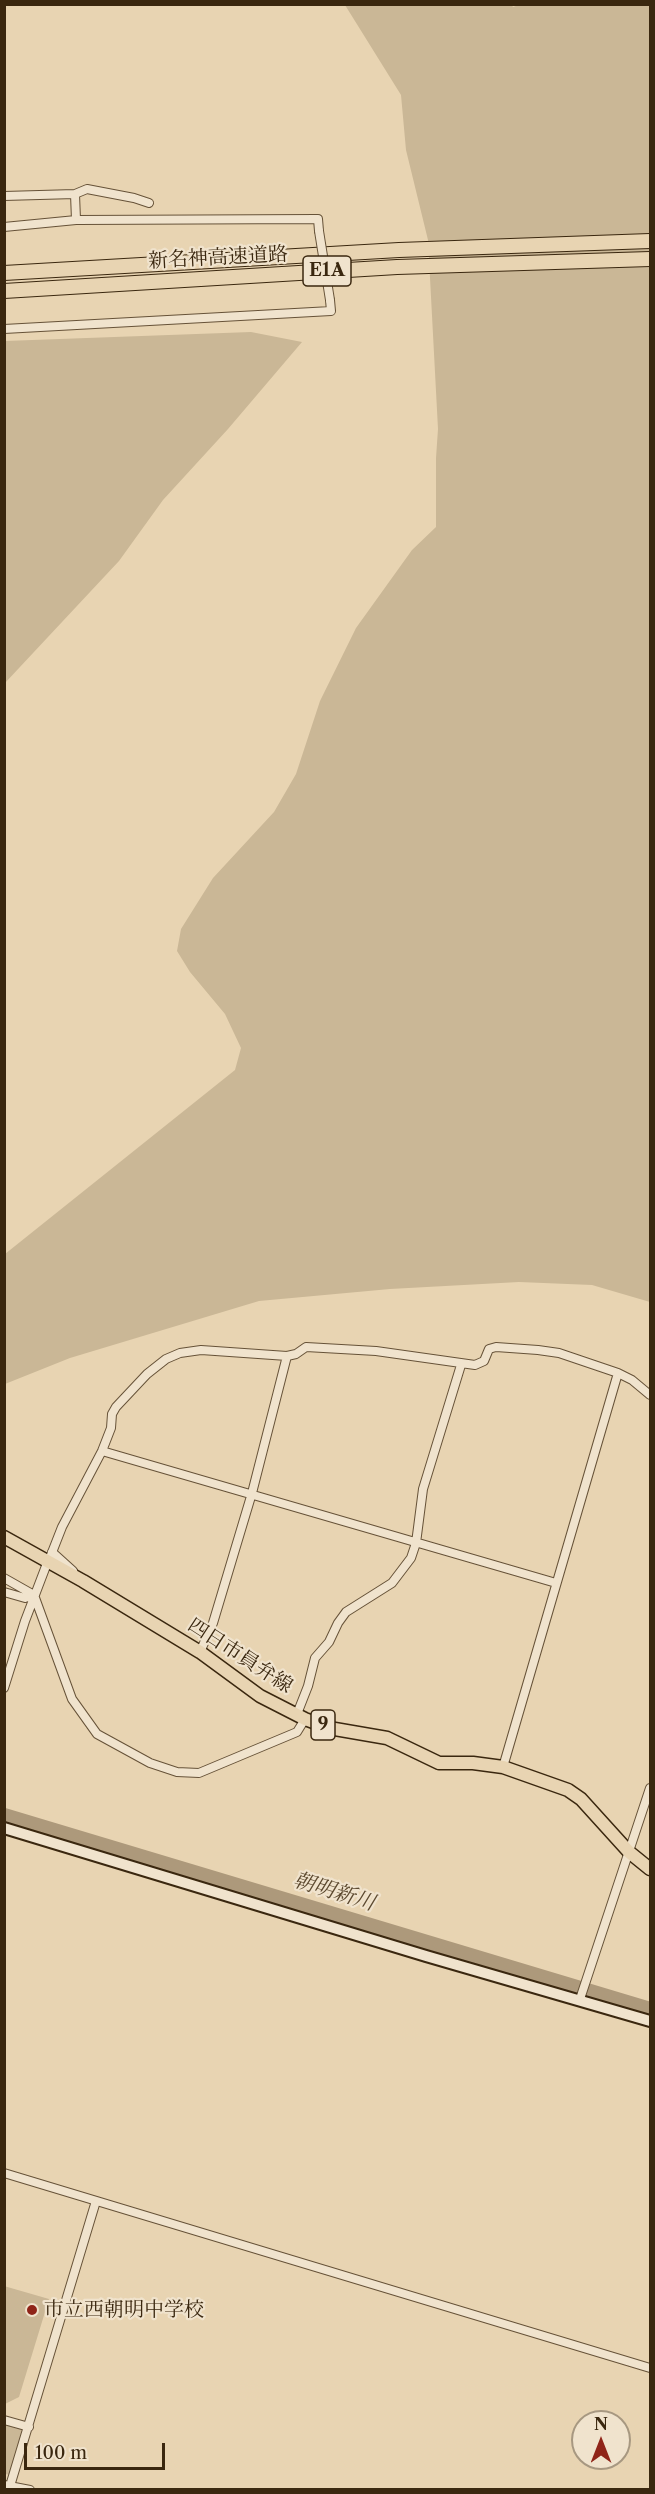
<!DOCTYPE html>
<html>
<head>
<meta charset="utf-8">
<style>
  body { margin:0 }
  #map { position:relative; width:655px; height:2494px; overflow:hidden; background:#e8d4b2; font-family:"Libre Caslon Text",serif }
  canvas { display:block }
  .frame { position:absolute; inset:0; border:6px solid #3a270f; pointer-events:none }
  .north { position:absolute; left:571px; top:2410px; width:60px; height:60px; box-sizing:border-box; background:#f0e3cd; border:2px solid #a79881; border-radius:50%; rotate:0deg; font-size:16px; font-weight:700; line-height:24px; text-align:center; color:#3a270f }
  .north::after { content:''; display:block; margin:auto; width:21px; height:27px; background:#8f2418; clip-path:polygon(50% 0,100% 100%,50% 72%,0 100%) }
  .scale { position:absolute; left:24px; top:2443px; width:141px; height:27px; box-sizing:border-box; border:3px solid #3a270f; border-top:0; padding-left:8px; font-size:18px; line-height:21px; white-space:nowrap; color:#3a270f; -webkit-text-stroke:4px #f0e3cd; paint-order:stroke }
</style>
</head>
<body>
<div id="map">
<canvas width="655" height="2494"></canvas>
<div class="frame"></div>
<div class="north">N</div>
<div class="scale">100 m</div>
</div>
<script>
const context = document.querySelector('canvas').getContext('2d');
context.lineJoin = 'round';
function paint(path, color) {
  context.fillStyle = color;
  context.fill(path, 'evenodd');
}
function poly(rows) {
  const path = new Path2D();
  for (const r of rows) {
    path.moveTo(r[0], r[1]);
    for (let i = 2; i < r.length; i += 2) path.lineTo(r[i], r[i + 1]);
  }
  return path;
}
function trace(path, color, width, dash) {
  context.strokeStyle = color;
  context.lineWidth = width;
  context.lineCap = dash ? 'butt' : 'round';
  context.setLineDash(dash || []);
  context.stroke(path);
}
function write(font, color, halo, rows, align = 'center') {
  context.font = font + ' "Libre Caslon Text","Noto Serif JP",serif';
  context.lineWidth = 4.5;
  context.setLineDash([]);
  context.textBaseline = 'middle';
  context.strokeStyle = halo;
  context.fillStyle = color;
  for (const [text, x, y, turn = 0] of rows) {
    context.save();
    context.translate(x, y);
    context.rotate((+turn || 0) * Math.PI / 180);
    context.textAlign = isNaN(turn) ? turn : align;
    if (halo) context.strokeText(text, 0, 0);
    context.fillText(text, 0, 0);
    context.restore();
  }
}
paint(poly([
  [511,4,513,7,522,4,650,5,650,1302,592,1285,519,1282,390,1289,259,1301,70,1358,5,1384,5,1254,235,1070,241,1048,225,1014,190,972,177,951,181,929,213,878,274,812,296,774,320,701,356,628,412,550,436,527,436,458,438,429,428,240,406,150,401,95,345,5],
  [251,332,302,342,228,429,163,500,119,561,5,683,5,341],
  [4,2286,49,2299,19,2397,5,2404],
  [4,2424,25,2430,11,2475,5,2474]
]), '#cab796');
trace(poly([
  [4,1816,650,2010]
]), '#ad997b', 16);
const street = poly([
  [4,196,75,194,87,189,134,198,149,203],
  [76,220,318,219,319,231],
  [4,227,76,220,75,194],
  [4,329,331,311,330,300],
  [102,1451,556,1583],
  [52,1552,73,1571],
  [51,1555,62,1527,102,1451,111,1428,112,1414,116,1407,147,1374,166,1359,180,1353,201,1350,287,1356,296,1354,306,1347,376,1351,475,1365,484,1361,489,1349,496,1347,538,1350,559,1353,618,1373,632,1380,650,1395],
  [4,1578,34,1595,72,1699,97,1734,150,1763,177,1772,199,1773,297,1732,305,1719],
  [4,1592,25,1598,34,1595],
  [200,1652,213,1623,252,1493,287,1356],
  [4,1688,25,1621,46,1566],
  [297,1714,308,1686,315,1658,329,1642,338,1623,346,1612,392,1583,411,1558,416,1543,423,1489,461,1365],
  [503,1767,618,1373],
  [580,1999,650,1788],
  [4,2173,650,2368],
  [4,2420,29,2427],
  [4,2485,30,2490],
  [10,2486,96,2201]
]);
const secondary = poly([
  [4,1828,426,1956,650,2021]
]);
const primary = poly([
  [4,1537,83,1581,200,1652,260,1696,305,1719,329,1728,387,1738,439,1763,473,1763,503,1767,568,1790,581,1799,629,1852,650,1869]
]);
const highway = poly([
  [4,273,399,250,650,241],
  [4,291,397,267,650,259]
]);
trace(street, '#665238', 10);
trace(secondary, '#3a270f', 14);
trace(primary, '#3a270f', 15);
trace(highway, '#3a270f', 16);
trace(street, '#f0e3cd', 8);
trace(secondary, '#f0e3cd', 10);
trace(primary, '#e8d4b2', 12);
trace(highway, '#e8d4b2', 14);
const streetBridge = poly([
  [319,231,330,300]
]);
trace(streetBridge, '#665238', 10, []);
trace(streetBridge, '#f0e3cd', 8);
for (const [x, y, r, color] of [
  [32,2310,6,"#8f2418"]
]) {
  const dot = new Path2D();
  dot.arc(x, y, r, 0, 2 * Math.PI);
  context.fillStyle = color;
  context.fill(dot);
  trace(dot, '#f0e3cd', 2);
}
for (const [x, y, w] of [
  [327,271,48],
  [323,1725,24]
]) {
  const box = new Path2D();
  box.roundRect(x - w / 2, y - 15, w, 30, 4.5);
  context.fillStyle = '#f0e3cd';
  context.fill(box);
  trace(box, '#3a270f', 1.5);
}
write('bold 18px', '#3a270f', null, [
  ["E1A",327,271],
  ["9",323,1725]
]);
write('20px', '#3a270f', '#f0e3cd', [
  ["新名神高速道路",218,258,-3],
  ["四日市員弁線",240,1656,33]
]);
write('20px', '#3a270f', '#f0e3cd', [
  ["市立西朝明中学校",44,2310]
], 'left');
write('italic 21px', '#5c492f', '#f0e3cd', [
  ["朝明新川",334,1892,17]
]);
</script>
</body>
</html>
